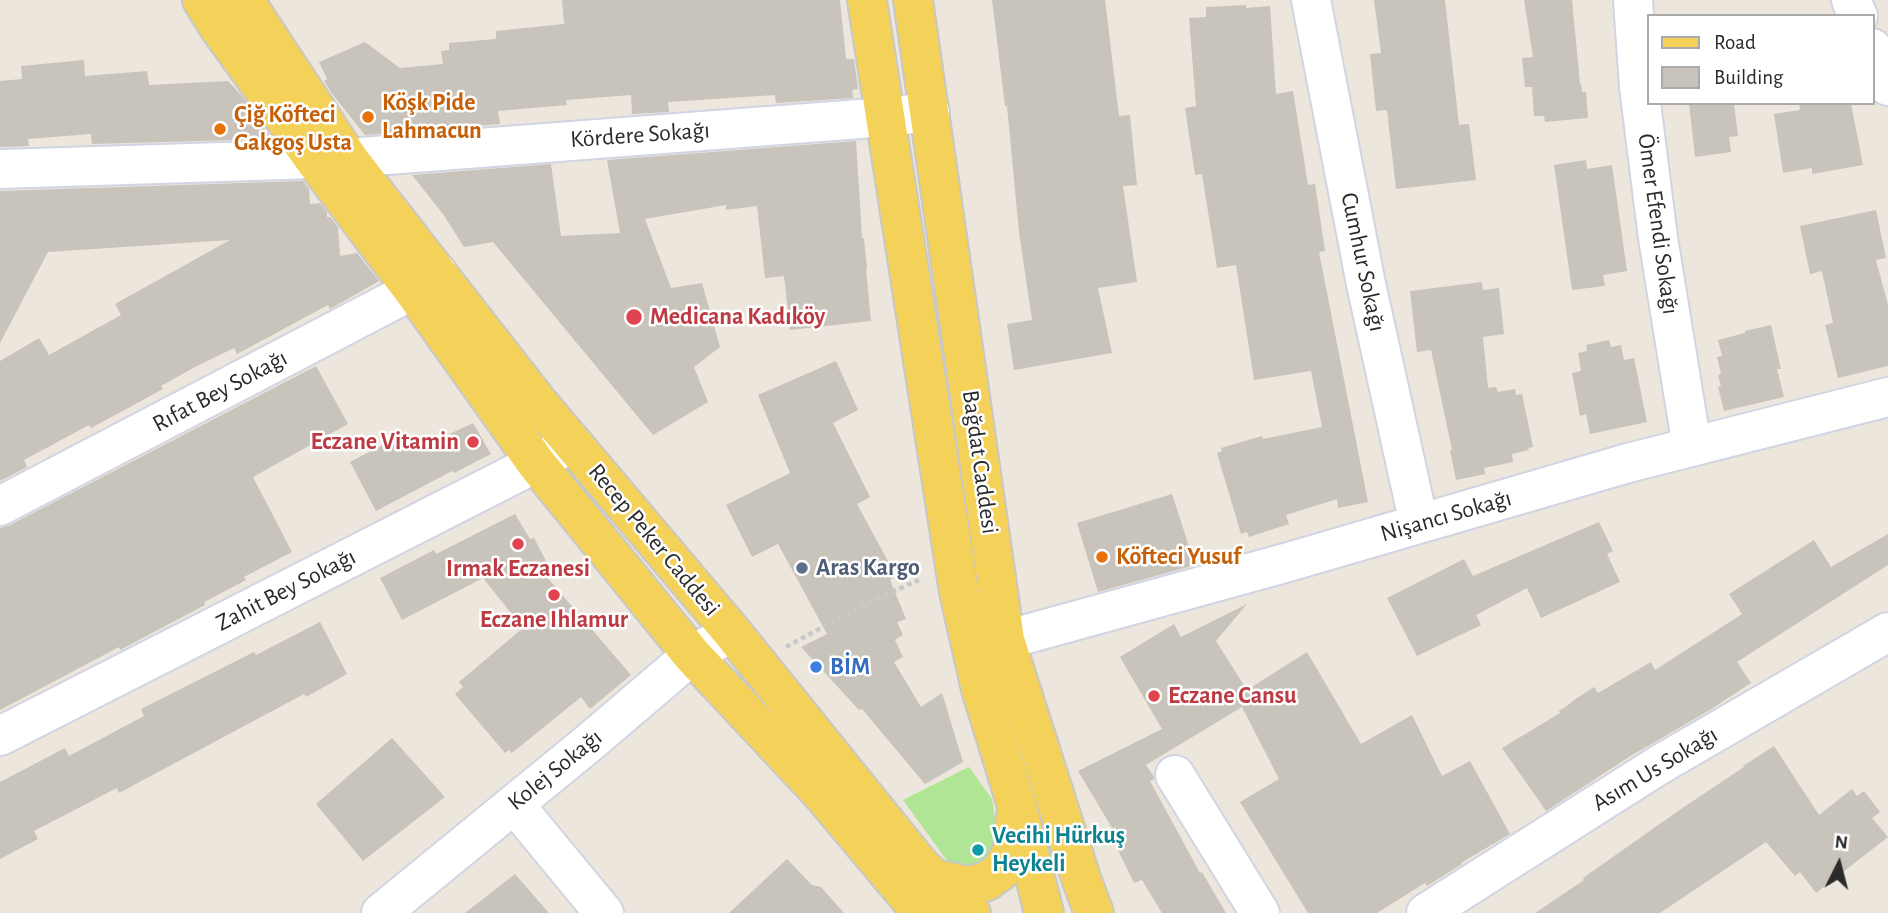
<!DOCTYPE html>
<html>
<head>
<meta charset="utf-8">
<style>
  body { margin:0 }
  #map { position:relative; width:1888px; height:913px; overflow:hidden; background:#ede6dc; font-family:"Alegreya Sans",sans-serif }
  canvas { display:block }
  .legend { position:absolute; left:1647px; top:14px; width:228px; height:91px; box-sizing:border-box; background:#fff; border:2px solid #aaa; margin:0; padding:9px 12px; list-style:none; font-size:21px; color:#2a2a2a }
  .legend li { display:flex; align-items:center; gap:14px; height:35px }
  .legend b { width:35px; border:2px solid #aaa }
  .north { position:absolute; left:1804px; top:829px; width:70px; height:70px; -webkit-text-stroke:5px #fff; paint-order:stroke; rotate:6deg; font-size:19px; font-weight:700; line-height:28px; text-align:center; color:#2a2a2a }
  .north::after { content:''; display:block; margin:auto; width:24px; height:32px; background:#2a2a2a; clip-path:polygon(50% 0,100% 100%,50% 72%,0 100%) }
</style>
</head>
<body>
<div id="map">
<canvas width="1888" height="913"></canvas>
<ul class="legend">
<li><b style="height:9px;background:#f4d259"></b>Road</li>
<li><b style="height:19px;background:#c8c3bb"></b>Building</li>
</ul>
<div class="north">N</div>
</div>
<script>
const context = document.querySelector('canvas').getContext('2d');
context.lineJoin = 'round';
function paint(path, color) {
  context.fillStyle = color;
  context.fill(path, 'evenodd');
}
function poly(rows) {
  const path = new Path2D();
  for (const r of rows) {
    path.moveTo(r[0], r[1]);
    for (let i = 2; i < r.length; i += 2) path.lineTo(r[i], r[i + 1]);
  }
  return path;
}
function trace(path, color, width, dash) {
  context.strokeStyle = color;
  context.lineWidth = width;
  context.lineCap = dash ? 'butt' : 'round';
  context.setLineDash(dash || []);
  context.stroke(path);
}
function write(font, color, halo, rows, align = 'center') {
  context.font = font + ' "Alegreya Sans",sans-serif';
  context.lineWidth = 5;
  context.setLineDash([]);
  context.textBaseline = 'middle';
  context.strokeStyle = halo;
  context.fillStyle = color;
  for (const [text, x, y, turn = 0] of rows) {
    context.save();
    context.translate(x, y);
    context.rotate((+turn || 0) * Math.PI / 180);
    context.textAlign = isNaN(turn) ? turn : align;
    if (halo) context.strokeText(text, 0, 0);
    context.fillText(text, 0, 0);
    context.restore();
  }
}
paint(poly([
  [969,767,992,799,998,838,988,856,972,867,956,873,903,800]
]), '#b0e596');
paint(poly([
  [562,0,840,0,846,59,854,59,858,89,852,90,853,98,776,103,775,95,668,102,669,112,632,114,631,95,566,100,567,105,498,111,500,124,365,135,333,95,324,81,327,79,319,62,365,42,400,68,443,64,441,51,449,50,449,43,496,39,496,31,564,24],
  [992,0,1105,0,1119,116,1130,115,1137,185,1123,186,1137,282,1098,288,1112,353,1014,370,1007,324,1032,320,1019,232,1007,106,1005,106],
  [1374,0,1445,0,1459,125,1469,124,1476,180,1396,189,1387,110,1376,111,1370,54,1381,53],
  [1524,0,1572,0,1580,84,1581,84,1582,92,1586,92,1588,118,1545,122,1544,116,1534,116,1532,87,1525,87,1522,58,1533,57],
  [1246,5,1246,8,1270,6,1276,94,1293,91,1308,185,1315,184,1325,251,1319,252,1368,502,1338,508,1337,499,1286,515,1289,524,1249,537,1247,532,1241,534,1217,453,1222,451,1221,448,1262,436,1263,439,1322,427,1311,371,1254,380,1236,265,1217,268,1202,174,1195,175,1185,108,1196,106,1189,18,1206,17,1206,7],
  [84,60,85,76,147,71,149,85,228,81,242,96,272,139,92,144,91,134,28,139,29,146,0,147,0,81,22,79,21,66],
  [1689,103,1734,103,1738,136,1729,137,1731,152,1695,157],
  [1799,103,1851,103,1863,165,1812,174,1812,168,1783,173,1774,114,1800,110],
  [856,141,862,238,864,238,867,269,866,269,871,321,790,330,784,276,765,278,757,206,726,210,726,205,645,219,671,288,702,283,720,347,694,367,708,402,653,435,493,242,464,247,443,214,412,175,551,164,561,236,620,233,607,160],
  [1586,160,1587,169,1612,165,1627,271,1603,275,1605,286,1572,290,1554,165],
  [303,181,309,189,310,204,320,203,327,212,327,217,330,217,338,227,340,256,357,253,379,281,330,309,328,305,237,354,234,348,195,367,161,386,163,389,130,407,91,428,89,425,24,460,27,467,0,481,0,361,39,338,49,355,121,315,115,304,230,240,48,252,0,343,0,191],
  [1876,210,1886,258,1876,260,1888,305,1888,366,1838,378,1825,325,1833,323,1822,271,1810,274,1800,226],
  [1482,282,1483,290,1499,288,1504,334,1483,337,1488,388,1496,387,1498,392,1515,389,1516,395,1522,394,1533,447,1528,448,1529,450,1512,454,1513,462,1484,468,1485,474,1456,480,1450,450,1452,450,1431,350,1417,352,1410,291],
  [1771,325,1781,369,1777,369,1784,397,1724,411,1718,387,1721,386,1718,375,1721,374,1717,357,1722,356,1718,340,1745,333,1745,331],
  [1609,340,1611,347,1621,345,1624,360,1634,358,1647,422,1590,434,1586,414,1580,416,1572,373,1581,371,1578,353,1587,351,1586,345],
  [836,361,858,410,833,423,870,497,857,504,896,576,890,580,906,619,897,622,903,635,895,640,903,657,894,662,921,707,942,693,963,762,925,784,862,709,859,710,801,647,827,634,778,544,752,557,726,505,790,473,758,395],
  [316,366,348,424,253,477,292,552,244,577,246,580,204,602,205,605,120,650,119,647,0,710,0,528,10,525],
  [473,423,491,454,454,473,452,471,376,511,350,462,404,434,413,451],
  [1172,494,1195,565,1098,592,1077,523],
  [515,514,530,539,534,538,548,565,540,569,631,675,590,709,581,697,512,753,509,750,505,753,455,694,463,687,459,682,523,628,483,578,402,620,380,578,434,550,436,554],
  [1599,522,1613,551,1607,554,1620,582,1541,618,1527,588,1476,615,1481,625,1417,656,1387,598,1464,559,1473,576],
  [1888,534,1888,565,1737,662,1751,683,1708,711,1629,757,1546,811,1502,748,1560,713,1559,711,1571,703,1571,702,1594,687,1598,693,1651,662,1655,670,1742,614,1729,594,1814,540,1831,567],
  [1247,604,1216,641,1247,690,1307,652,1361,744,1412,715,1442,776,1470,761,1510,834,1461,863,1462,864,1427,886,1425,883,1377,913,1308,913,1240,802,1279,779,1242,707,1146,765,1153,775,1154,779,1150,781,1200,873,1202,872,1226,913,1162,913,1142,880,1134,883,1108,830,1112,828,1078,771,1162,729,1120,657,1174,624,1181,637],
  [320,622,347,674,306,697,304,694,119,793,117,788,34,831,38,839,0,859,0,782,65,748,69,756,144,716,141,709,254,652,256,655],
  [392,738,445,797,363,861,316,804],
  [1774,746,1819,815,1852,789,1857,796,1864,791,1880,812,1872,818,1888,837,1816,893,1800,872,1795,876,1766,842,1660,913,1535,913,1584,880,1583,878,1681,809,1744,767,1743,766],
  [787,859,812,885,821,887,844,913,729,913],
  [515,874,549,913,465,913]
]), '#c8c3bb');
const minor = poly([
  [1311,0,1366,284,1419,524],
  [1633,0,1639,87,1658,238,1692,447],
  [1851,0,1858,16],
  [1872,48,1888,86],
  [0,169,348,158,886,117,930,112],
  [0,506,413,290,438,273],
  [1005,640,1285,563,1628,463,1888,397],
  [0,736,536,463,572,443],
  [1175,775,1260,913],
  [514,804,604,913],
  [381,913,590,742,692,655,732,632],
  [1426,913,1659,765,1888,632]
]);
const major = poly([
  [202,0,218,26,313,158,413,290,536,463,692,655,823,795,922,913],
  [244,0,348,158,374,192,536,400,732,632,918,863,964,909,971,913],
  [867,0,959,592,981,689,1017,806,1044,913],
  [913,0,1005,640,1081,878,1094,913],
  [934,879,970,886,987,881,1002,870,1013,849,1016,815]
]);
trace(minor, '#d1d4e3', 42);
trace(major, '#c8c8c8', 42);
trace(poly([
  [786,647,867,603,919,580]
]), '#c8c8c8', 4.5, [5, 3.5]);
trace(minor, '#fff', 38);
trace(major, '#f4d259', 38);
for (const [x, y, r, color] of [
  [368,117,7,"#e8710a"],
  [220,129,7,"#e8710a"],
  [634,317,9,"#e0444e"],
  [473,442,7,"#e0444e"],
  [518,544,7,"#e0444e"],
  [1102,557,7,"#e8710a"],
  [802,568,7,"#5c6f8a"],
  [554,595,7,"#e0444e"],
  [816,667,7,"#3f7fe0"],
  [1154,696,7,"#e0444e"],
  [978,850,7,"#0f9aa8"]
]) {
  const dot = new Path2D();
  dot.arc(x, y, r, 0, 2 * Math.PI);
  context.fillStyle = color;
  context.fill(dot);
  trace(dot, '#fff', 2.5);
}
write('bold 24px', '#c56008', '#fff', [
  ["Köşk Pide",382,103],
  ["Lahmacun",382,131],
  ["Çiğ Köfteci",234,115],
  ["Gakgoş Usta",234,143],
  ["Köfteci Yusuf",1116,557]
], 'left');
write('24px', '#2a2a2a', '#fff', [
  ["Kördere Sokağı",640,135,-4],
  ["Ömer Efendi Sokağı",1658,224,82],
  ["Cumhur Sokağı",1363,262,78],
  ["Rıfat Bey Sokağı",220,391,-28],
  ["Bağdat Caddesi",980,462,82],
  ["Nişancı Sokağı",1446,516,-16],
  ["Recep Peker Caddesi",654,540,50],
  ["Zahit Bey Sokağı",286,590,-27],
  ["Asım Us Sokağı",1655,769,-31],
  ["Kolej Sokağı",555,770,-39]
]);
write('bold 24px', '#be3a42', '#fff', [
  ["Medicana Kadıköy",650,317],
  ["Eczane Vitamin",459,442,"right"],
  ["Irmak Eczanesi",518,569,"center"],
  ["Eczane Ihlamur",554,620,"center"],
  ["Eczane Cansu",1168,696]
], 'left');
write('bold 24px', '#4e5e75', '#fff', [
  ["Aras Kargo",816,568]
], 'left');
write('bold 24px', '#366cbe', '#fff', [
  ["BİM",830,667]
], 'left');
write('bold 24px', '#0d838f', '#fff', [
  ["Vecihi Hürkuş",992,836],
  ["Heykeli",992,864]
], 'left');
</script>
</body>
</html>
